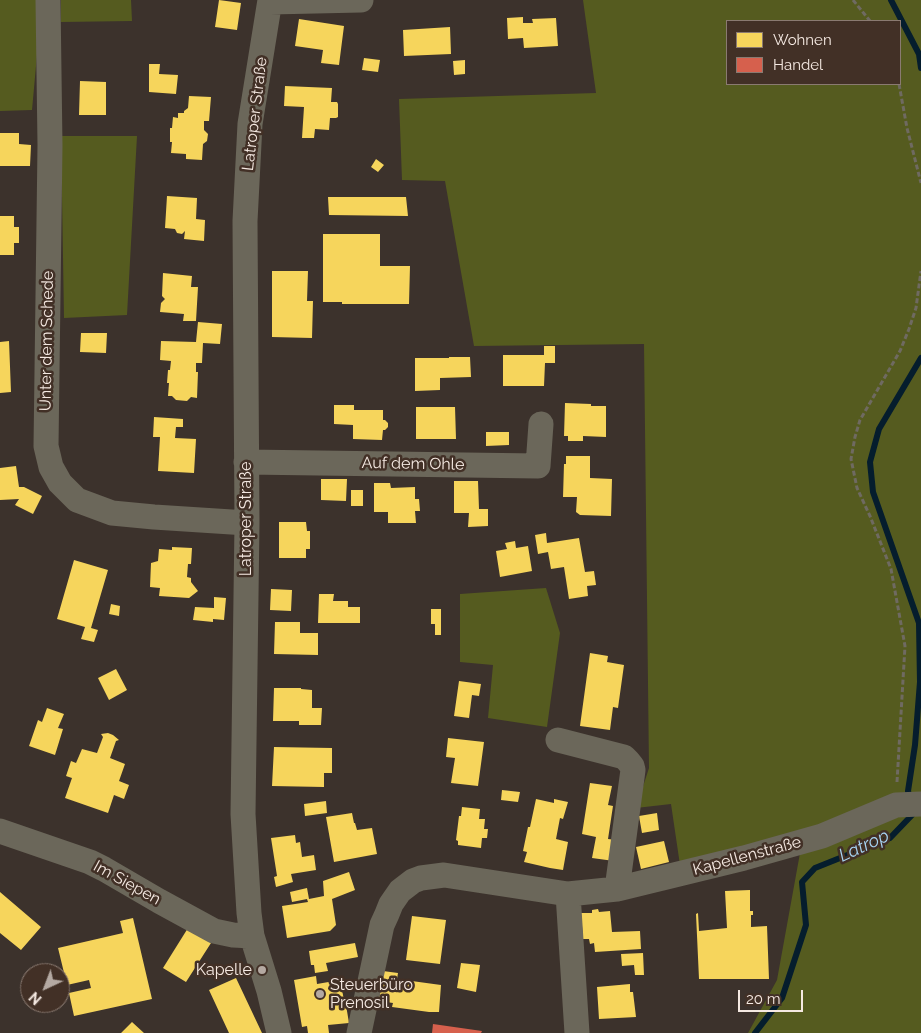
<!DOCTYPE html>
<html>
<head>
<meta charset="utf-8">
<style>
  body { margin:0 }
  #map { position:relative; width:921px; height:1033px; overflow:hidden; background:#3c322c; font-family:Raleway,sans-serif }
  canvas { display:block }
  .legend { position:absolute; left:726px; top:20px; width:175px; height:65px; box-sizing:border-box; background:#423026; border:1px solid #8a7a71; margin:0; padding:6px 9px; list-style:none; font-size:15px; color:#f5e9e2 }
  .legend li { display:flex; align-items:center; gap:10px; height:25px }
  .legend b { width:25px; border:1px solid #8a7a71 }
  .north { position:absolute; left:20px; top:963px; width:50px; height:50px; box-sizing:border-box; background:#423026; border:1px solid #8a7a71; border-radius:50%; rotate:223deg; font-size:14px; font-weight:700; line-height:20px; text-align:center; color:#f5e9e2 }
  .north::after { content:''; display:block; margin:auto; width:18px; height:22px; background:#b4a9a2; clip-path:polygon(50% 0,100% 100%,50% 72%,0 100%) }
  .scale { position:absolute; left:738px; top:990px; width:65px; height:22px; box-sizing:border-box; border:2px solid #f5e9e2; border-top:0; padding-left:6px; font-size:15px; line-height:18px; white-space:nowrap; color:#f5e9e2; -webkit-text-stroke:4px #423026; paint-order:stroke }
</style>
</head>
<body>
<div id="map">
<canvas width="921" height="1033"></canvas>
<ul class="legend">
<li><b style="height:14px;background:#f6d55c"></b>Wohnen</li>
<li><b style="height:14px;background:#d6604d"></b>Handel</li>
</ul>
<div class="north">N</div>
<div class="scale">20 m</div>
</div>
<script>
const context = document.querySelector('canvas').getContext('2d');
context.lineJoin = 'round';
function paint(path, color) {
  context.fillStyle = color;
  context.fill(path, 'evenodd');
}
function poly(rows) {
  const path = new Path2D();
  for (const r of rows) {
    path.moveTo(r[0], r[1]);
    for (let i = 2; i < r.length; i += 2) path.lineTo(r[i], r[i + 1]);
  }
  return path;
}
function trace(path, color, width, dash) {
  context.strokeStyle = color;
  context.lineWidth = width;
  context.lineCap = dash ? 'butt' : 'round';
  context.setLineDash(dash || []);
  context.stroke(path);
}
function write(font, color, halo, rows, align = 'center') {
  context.font = font + ' Raleway,sans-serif';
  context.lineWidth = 5;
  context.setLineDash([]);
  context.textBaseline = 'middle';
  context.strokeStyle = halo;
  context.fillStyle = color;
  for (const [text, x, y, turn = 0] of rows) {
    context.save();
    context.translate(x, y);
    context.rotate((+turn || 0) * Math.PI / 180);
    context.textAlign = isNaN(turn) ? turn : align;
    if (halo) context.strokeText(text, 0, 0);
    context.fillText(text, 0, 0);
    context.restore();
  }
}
paint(poly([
  [0,0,40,0,40,22,32,110,0,111],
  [61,0,131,0,132,21,61,22],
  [583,0,921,0,921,1033,748,1033,777,980,804,831,680,865,671,804,636,808,649,768,644,344,474,346,445,181,402,180,399,99,596,93],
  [727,21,900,21,900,84,727,84],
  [61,136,137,136,127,315,64,318],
  [546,588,560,633,547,727,488,718,493,665,460,662,460,594]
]), '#555b1f');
paint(poly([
  [219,0,241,3,237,30,215,27],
  [523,17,523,23,533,23,532,19,556,18,558,46,524,48,523,38,508,39,507,18],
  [299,19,344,26,339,65,321,63,323,50,295,46],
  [450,27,451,54,404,56,403,30],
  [364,58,380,60,378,72,362,70],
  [465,60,465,74,454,75,453,61],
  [149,64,160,64,159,74,178,75,176,94,149,92],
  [80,81,106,82,106,115,79,115],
  [285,86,332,88,331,102,337,102,338,104,338,117,336,118,330,118,329,130,315,129,314,138,302,138,304,107,284,106],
  [189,96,211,97,209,121,204,121,204,130,208,134,207,141,203,144,202,160,186,159,186,154,171,153,172,142,170,142,170,128,172,128,173,117,178,118,178,113,184,113,184,111,188,108],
  [0,133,19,133,19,144,31,145,30,166,0,166],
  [376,159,384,165,378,172,371,167],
  [167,196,197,198,196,219,205,220,204,241,184,239,185,231,182,234,177,233,175,229,165,228],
  [328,197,406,197,408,216,329,215],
  [0,216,14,216,14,227,19,227,19,243,14,243,14,255,0,255],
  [323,234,380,234,380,266,410,266,409,304,342,304,342,302,323,302],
  [272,271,308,271,307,301,313,301,312,338,272,337],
  [163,273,192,276,191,287,198,287,196,321,183,321,184,314,160,312,161,303,165,299,162,296],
  [198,322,222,324,220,344,203,343,202,363,196,363,196,372,198,372,197,398,191,397,187,401,176,400,172,396,168,396,169,383,167,383,168,370,170,370,171,361,160,360,161,341,196,342],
  [81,333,107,333,106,353,80,352],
  [9,341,11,392,0,393,0,342],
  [544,346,555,346,555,363,545,363,544,386,503,386,503,355,544,355],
  [449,357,470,357,471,377,440,378,440,390,415,391,415,358,449,358],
  [565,403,591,404,591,406,606,406,606,437,583,436,583,441,568,441,568,436,564,436],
  [334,405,354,405,354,410,383,410,383,420,385,420,388,423,388,427,385,430,383,430,382,440,353,439,353,425,334,424],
  [416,407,455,407,456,439,416,439],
  [154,417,183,419,183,427,176,427,175,438,196,439,194,473,158,471,160,437,153,437],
  [486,432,509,432,509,445,486,446],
  [566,456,590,456,590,478,612,479,611,516,580,515,576,512,577,497,563,497,564,464,566,464],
  [16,466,19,487,24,487,42,496,33,514,15,505,19,499,0,500,0,468],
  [321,479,347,479,346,501,321,500],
  [454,481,478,481,479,509,488,509,488,526,468,527,469,513,454,513],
  [374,483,390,483,391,488,415,487,415,499,419,499,420,511,415,511,416,523,388,523,388,512,374,512],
  [351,490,363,490,363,506,351,506],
  [279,522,306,522,307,531,310,531,310,549,306,549,306,558,279,558],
  [546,533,547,543,579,538,585,572,594,571,596,585,587,586,588,596,569,599,564,567,551,569,548,552,538,554,535,535],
  [515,541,516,548,528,546,532,571,500,577,496,551,507,549,505,543],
  [172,547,192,548,191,564,188,564,187,577,191,578,191,582,198,591,189,598,159,596,160,588,150,587,151,563,158,561,159,549,172,550],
  [74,560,108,570,91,628,98,630,94,642,81,639,85,627,57,619],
  [271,589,292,590,291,611,270,610],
  [319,594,334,594,333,601,348,601,348,607,360,607,360,623,318,623],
  [214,597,226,598,224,620,213,619,213,622,193,620,195,607,214,608],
  [111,604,120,606,119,616,109,614],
  [431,609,441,609,441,635,435,635,435,624,431,624],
  [275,622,300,622,300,633,318,633,318,655,274,654],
  [590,653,608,656,607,662,624,665,618,708,613,707,610,730,580,726],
  [116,669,127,690,109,700,98,678],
  [459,681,481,684,479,696,472,695,469,718,454,716],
  [274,688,301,688,301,689,312,690,312,708,322,708,321,725,299,725,299,721,273,721],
  [47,708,64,714,58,728,63,729,55,755,29,746,38,720,42,722],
  [108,733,113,735,119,740,116,741,110,758,125,764,119,781,129,785,124,799,114,795,108,813,65,798,72,778,66,776,71,761,76,763,82,749,97,753,103,737,101,734],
  [448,738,484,742,478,786,451,783,455,758,446,757],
  [274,747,332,748,332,773,324,773,324,787,272,786],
  [590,783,612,786,608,805,613,806,608,839,616,840,614,861,592,858,596,837,582,834],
  [502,790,520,792,518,802,501,800],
  [536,799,554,803,554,799,568,802,563,819,560,818,556,839,568,842,563,870,550,868,524,862,527,852,523,851,528,827,530,827],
  [326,801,327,813,305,816,304,804],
  [462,807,480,809,479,819,485,819,484,829,488,829,487,838,482,838,481,848,458,845,458,841,456,840,459,816,461,816],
  [352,813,354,823,355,823,357,830,372,828,377,854,334,862,326,817],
  [657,813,659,830,642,833,639,816],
  [295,835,296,843,300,842,302,857,314,855,316,870,291,874,293,882,276,887,274,877,277,876,271,838],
  [664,841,669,862,641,869,636,847],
  [349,872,355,890,332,899,336,925,330,931,287,938,282,906,308,902,307,899,292,902,290,892,307,888,309,899,324,896,323,881],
  [750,890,750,911,753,911,753,915,751,915,751,927,767,926,769,979,699,979,696,914,698,913,699,931,727,928,725,891],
  [0,892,41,927,21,950,0,933],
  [598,909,599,912,610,911,612,932,640,931,641,949,595,952,594,943,590,944,589,939,583,939,581,913,592,913,592,910],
  [412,916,446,920,440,964,406,960],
  [133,918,152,999,74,1016,69,993,91,988,89,980,67,985,58,948,123,933,120,921],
  [188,928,211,943,186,982,163,968],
  [355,943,358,957,326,963,328,971,315,973,314,965,311,965,309,951],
  [643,953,644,975,635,975,634,965,622,966,621,954],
  [461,963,480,965,476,992,457,988],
  [383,971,398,973,397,979,441,985,439,1012,429,1012,392,1007,393,1003,379,1001],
  [316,976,317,984,340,980,345,1005,346,1005,349,1023,328,1025,329,1033,308,1033,307,1026,302,1027,294,980],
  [236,978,262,1033,229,1033,209,990],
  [630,984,630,992,633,992,636,1017,599,1019,597,987],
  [132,1022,144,1033,121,1033]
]), '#f6d55c');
paint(poly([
  [433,1024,482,1031,481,1033,432,1033]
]), '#d6604d');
trace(poly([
  [891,0,919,54,921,68],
  [910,800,908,791,915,745,920,682,919,623,873,492,870,462,879,429,921,358],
  [755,1033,782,998,806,925,802,882,815,868,890,838,913,814,912,810]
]), '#051d2d', 6);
trace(poly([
  [853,0,870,21],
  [899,84,907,128,921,183],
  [897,782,905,646,891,569,870,516,857,488,851,459,855,437,860,420,900,351,909,329,916,308,921,271]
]), '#6f6a61', 3, [5, 2.5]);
trace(poly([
  [48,0,50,145,46,446,51,467,60,483,77,500,112,513,154,517,247,523],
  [270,0,250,124,245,221,247,523,243,814,249,913,252,936,269,991,279,1033],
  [270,2,361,0],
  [246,462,538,466,541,424],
  [558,740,624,757,628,761,632,766,633,770,617,889],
  [0,831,90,862,104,869,159,901,214,931,233,935,252,936],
  [568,894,577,1033],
  [359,1033,382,925,387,914,391,904,400,891,413,881,421,878,444,875,568,894,617,889,744,858,822,836,896,805,921,804]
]), '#6b675a', 25);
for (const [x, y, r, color] of [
  [262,970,5,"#b4a9a2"],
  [320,994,5,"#b4a9a2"]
]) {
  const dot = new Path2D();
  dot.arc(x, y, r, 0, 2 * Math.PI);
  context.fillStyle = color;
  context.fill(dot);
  trace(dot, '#423026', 2);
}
write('16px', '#f5e9e2', '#423026', [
  ["Latroper Straße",255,114,-83],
  ["Unter dem Schede",47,341,-89],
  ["Auf dem Ohle",413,464,1],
  ["Latroper Straße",246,519,-90],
  ["Kapellenstraße",747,856,-15],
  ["Im Siepen",127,883,29]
]);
write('16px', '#f5e9e2', '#423026', [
  ["Kapelle",252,970],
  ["Steuerbüro",330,985,"left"],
  ["Prenosil",330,1003,"left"]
], 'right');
write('italic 18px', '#a8d5f4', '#423026', [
  ["Latrop",864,846,-25]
]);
</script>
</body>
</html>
